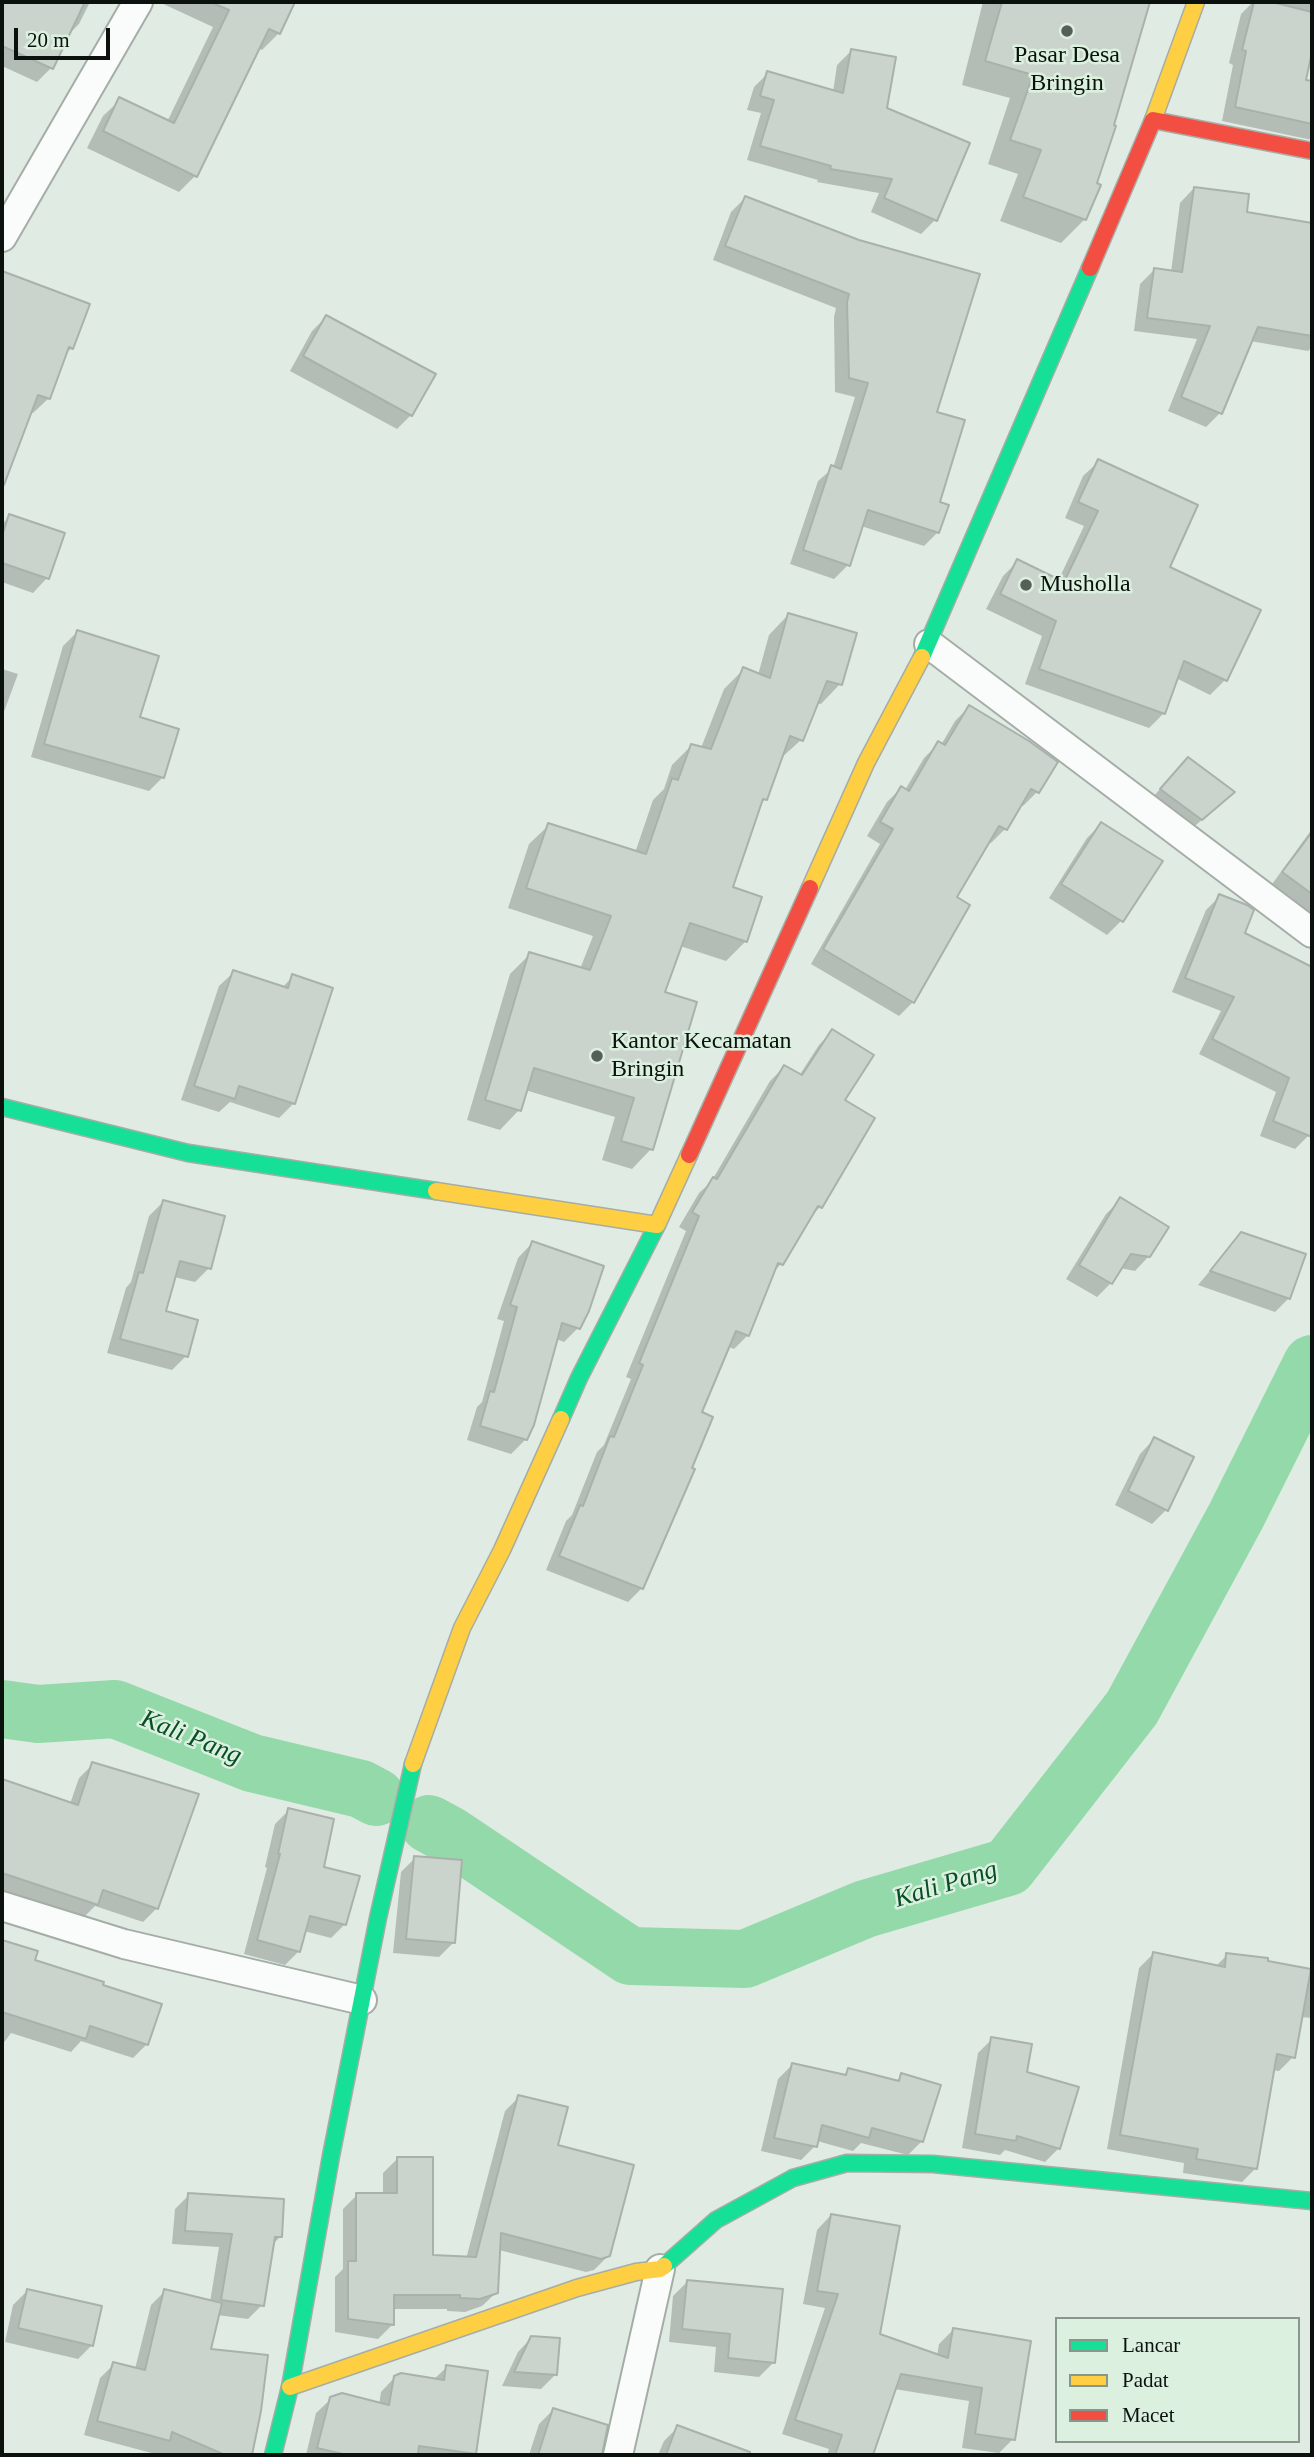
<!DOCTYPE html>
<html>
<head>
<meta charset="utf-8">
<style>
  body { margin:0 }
  #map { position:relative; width:1314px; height:2457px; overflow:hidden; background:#e0ece3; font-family:Georgia,serif }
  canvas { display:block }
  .frame { position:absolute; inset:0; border:4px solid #0b120d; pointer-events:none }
  .legend { position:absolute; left:1055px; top:2317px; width:245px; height:126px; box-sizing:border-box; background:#dcf0e0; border:2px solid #88978c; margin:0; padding:9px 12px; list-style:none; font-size:21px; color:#0b120d }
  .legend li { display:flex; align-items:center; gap:14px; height:35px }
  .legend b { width:35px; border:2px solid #88978c }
  .scale { position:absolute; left:14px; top:28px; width:96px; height:32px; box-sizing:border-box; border:4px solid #0b120d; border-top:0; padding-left:9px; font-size:21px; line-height:24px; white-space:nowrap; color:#0b120d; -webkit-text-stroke:5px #dcf0e0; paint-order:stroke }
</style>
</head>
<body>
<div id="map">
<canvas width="1314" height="2457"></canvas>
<div class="frame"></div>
<ul class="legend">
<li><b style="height:9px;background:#16e098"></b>Lancar</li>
<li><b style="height:9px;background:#ffcf43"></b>Padat</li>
<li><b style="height:9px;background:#f24e42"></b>Macet</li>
</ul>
<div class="scale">20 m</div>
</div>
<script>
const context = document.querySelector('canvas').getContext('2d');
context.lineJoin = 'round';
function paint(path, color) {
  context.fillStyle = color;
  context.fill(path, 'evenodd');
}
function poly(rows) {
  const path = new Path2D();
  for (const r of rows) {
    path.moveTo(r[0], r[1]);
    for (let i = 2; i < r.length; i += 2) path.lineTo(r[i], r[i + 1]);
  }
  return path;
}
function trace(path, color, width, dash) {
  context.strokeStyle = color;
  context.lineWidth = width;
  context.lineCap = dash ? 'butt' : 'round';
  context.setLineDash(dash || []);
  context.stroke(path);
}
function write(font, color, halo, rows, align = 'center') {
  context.font = font + ' Georgia,serif';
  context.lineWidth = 5;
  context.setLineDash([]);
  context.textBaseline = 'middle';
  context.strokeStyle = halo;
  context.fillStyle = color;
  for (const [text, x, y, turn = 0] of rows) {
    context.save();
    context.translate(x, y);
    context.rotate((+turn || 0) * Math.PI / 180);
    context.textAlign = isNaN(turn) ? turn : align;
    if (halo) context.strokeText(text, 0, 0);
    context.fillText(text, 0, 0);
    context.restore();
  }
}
paint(poly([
  [2,2,90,2,79,24,66,37,51,68,37,82,2,66],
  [159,2,293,2,279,33,262,50,258,48,196,175,179,192,87,148,103,116,120,100,167,122,213,27],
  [983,2,1024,2,1017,22,1033,37,1049,2,1148,2,1085,219,1061,243,1000,221,1018,174,988,164,1010,98,962,85],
  [1253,2,1281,6,1283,2,1312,2,1312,45,1303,81,1312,83,1312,140,1222,121,1233,65,1229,63,1241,14],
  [852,50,935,220,921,234,871,212,879,193,817,182,818,180,747,160,761,113,747,110,754,87,768,73,833,92,837,65],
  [1194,188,1245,214,1312,225,1312,347,1308,351,1250,341,1220,413,1206,427,1168,411,1197,339,1134,331,1140,284,1154,270,1171,272,1180,203],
  [745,198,858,242,935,413,938,532,924,546,861,526,848,565,834,579,790,564,818,481,833,468,855,397,835,392,834,317,836,308,713,260,731,212],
  [6,275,72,348,65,354,48,399,33,413,30,412,9,468,2,475,2,279],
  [326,317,411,415,397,429,290,371,312,331],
  [1098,462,1168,567,1225,680,1210,695,1176,678,1164,713,1149,728,1025,684,1042,636,986,609,1003,576,1018,561,1058,581,1084,526,1065,518,1083,476],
  [10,516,63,534,47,578,33,593,2,582,2,524],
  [788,615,840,684,821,704,816,703,801,740,780,759,765,799,759,806,731,888,746,941,726,961,680,946,662,993,651,1149,632,1169,602,1160,615,1117,525,1090,519,1110,500,1130,467,1120,510,974,530,954,580,969,593,936,508,908,529,844,549,825,635,853,653,800,664,789,672,765,692,745,701,748,724,689,744,669,758,675,769,635],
  [77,632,138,718,163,777,149,791,31,757,63,646],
  [2,669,18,674,2,717],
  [969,707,1055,762,1037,792,1023,806,1020,804,1005,829,991,843,988,841,954,898,913,1002,899,1016,811,964,880,844,867,836,887,802,901,788,905,790,924,758,938,744,941,745,955,721],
  [1174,773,1232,793,1187,833,1147,804],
  [1101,824,1160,861,1121,921,1107,935,1049,898,1087,838],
  [1312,829,1312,915,1310,917,1270,887],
  [1220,896,1243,934,1289,986,1312,995,1312,1126,1309,1135,1295,1149,1260,1136,1276,1092,1199,1054,1221,1011,1172,992,1206,910],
  [234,972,282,988,293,976,331,989,293,1104,279,1118,230,1102,219,1112,181,1100,219,986],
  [833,1031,842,1101,820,1207,808,1219,781,1264,772,1273,748,1335,734,1349,727,1346,699,1413,711,1418,673,1519,642,1588,628,1602,546,1570,566,1521,572,1515,597,1452,604,1445,631,1379,626,1377,686,1231,679,1227,699,1193,711,1182,770,1081,784,1067,799,1076,819,1045],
  [1120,1200,1149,1256,1135,1271,1120,1268,1111,1283,1097,1297,1066,1279,1106,1214],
  [163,1202,209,1268,195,1282,174,1277,164,1312,186,1356,172,1370,107,1353,126,1288,131,1282,149,1216],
  [1241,1234,1289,1298,1275,1312,1198,1285],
  [532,1243,578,1328,564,1342,556,1339,526,1439,511,1454,467,1440,477,1407,482,1402,504,1321,497,1319,518,1258],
  [1154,1439,1166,1510,1152,1524,1115,1505,1140,1454],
  [93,1764,157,1908,143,1922,95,1906,83,1918,2,1895,2,1781,70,1804,79,1778],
  [289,1810,321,1868,345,1924,331,1938,304,1931,299,1951,285,1965,244,1954,267,1868,265,1867,275,1824],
  [415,1858,453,1943,439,1957,393,1953,401,1872],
  [2,1942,35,1952,33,1961,101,1986,147,2044,133,2058,81,2041,71,2052,11,2033,2,2045],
  [1153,1954,1215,1967,1227,1955,1312,1971,1312,2018,1301,2017,1293,2057,1279,2071,1272,2070,1256,2168,1242,2182,1183,2173,1184,2163,1107,2149,1139,1968],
  [992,2039,1025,2073,1059,2148,1045,2162,1005,2150,1000,2155,962,2148,978,2053],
  [792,2065,842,2076,849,2070,895,2082,902,2075,922,2141,908,2155,861,2143,853,2151,817,2141,815,2146,801,2160,761,2151,778,2079],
  [519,2097,608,2256,594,2270,586,2272,499,2250,497,2292,482,2306,465,2312,447,2311,447,2309,392,2309,392,2325,378,2339,335,2332,335,2277,343,2269,343,2209,357,2195,383,2195,383,2173,398,2158,431,2257,466,2259,505,2111],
  [189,2195,280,2237,272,2245,262,2305,248,2319,217,2315,209,2350,260,2411,251,2455,159,2455,84,2435,100,2378,114,2364,135,2369,151,2305,165,2291,210,2302,219,2247,172,2244,175,2209],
  [831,2215,878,2335,937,2356,939,2344,953,2330,1013,2439,999,2453,962,2448,969,2401,894,2389,872,2455,827,2455,829,2449,782,2434,825,2308,803,2304,817,2230],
  [687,2282,774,2362,759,2377,714,2372,716,2347,669,2342,673,2296],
  [27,2291,92,2345,78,2359,5,2342,13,2305],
  [532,2337,555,2375,541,2389,502,2386,518,2352],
  [447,2367,474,2453,472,2455,306,2455,316,2413,331,2399,379,2405,381,2392,395,2377,433,2380],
  [553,2410,600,2451,600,2455,529,2455,539,2424],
  [678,2427,713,2440,707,2455,658,2455,664,2441]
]), '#0003');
trace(poly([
  [2,1709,38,1714,115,1709,252,1763,361,1789,376,1797],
  [429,1824,451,1836,630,1956,745,1959,865,1909,1008,1867,1132,1708,1236,1516,1312,1364]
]), '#94d9a9', 58);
const building = poly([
  [2,2,85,2,53,69,2,46,2,2],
  [210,2,295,2,280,34,269,29,197,177,103,131,119,97,174,123,229,10,210,2],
  [1002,2,1150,2,1114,125,1116,126,1097,183,1101,185,1086,220,1023,197,1041,150,1010,140,1033,75,985,61,1002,2],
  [1254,2,1272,2,1312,12,1312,52,1306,80,1312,81,1312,124,1235,107,1246,51,1242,50,1254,2],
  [851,49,896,57,887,108,970,143,937,221,884,198,892,179,830,169,831,166,760,146,774,100,760,96,767,71,843,93,851,49],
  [1194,187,1249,194,1247,212,1312,223,1312,336,1258,327,1222,414,1181,397,1210,326,1147,318,1154,268,1182,272,1194,187],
  [745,196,859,240,980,274,937,412,965,420,940,502,949,505,939,533,868,510,850,566,803,550,831,465,841,469,868,383,849,378,847,302,849,294,725,246,745,196],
  [2,271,90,304,73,349,69,347,50,399,38,395,4,485,2,484,2,271],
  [326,315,436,374,412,416,303,356,326,315],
  [1098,459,1198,505,1170,567,1261,610,1227,681,1184,661,1165,714,1039,669,1056,621,1000,594,1017,559,1064,582,1098,511,1078,502,1098,459],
  [9,514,65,533,49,579,2,563,2,536,9,514],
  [788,613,857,633,842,685,827,681,803,741,790,736,767,800,763,799,733,887,762,897,747,942,690,923,665,992,697,1002,653,1150,621,1141,634,1098,534,1068,521,1111,485,1100,529,952,590,970,611,916,526,888,548,823,646,854,672,778,678,780,691,744,711,749,743,667,770,678,788,613],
  [77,630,159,656,140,717,179,729,164,778,44,744,77,630],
  [969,705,1029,741,1058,762,1039,793,1031,789,1007,830,999,826,957,897,970,905,914,1003,823,949,893,829,880,822,901,786,909,791,938,741,945,745,969,705],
  [1188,757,1235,792,1202,820,1160,789,1188,757],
  [1101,822,1163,861,1123,922,1061,884,1101,822],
  [1312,832,1312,894,1282,872,1312,832],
  [1219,894,1247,905,1254,910,1245,933,1312,967,1312,1137,1273,1121,1289,1078,1212,1039,1234,997,1185,978,1219,894],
  [233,970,288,988,292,974,333,988,295,1104,239,1086,235,1099,194,1086,233,970],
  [832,1029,874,1055,845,1100,875,1118,822,1208,818,1206,783,1265,778,1263,749,1336,736,1331,702,1412,713,1417,692,1468,695,1469,643,1589,559,1556,580,1505,583,1506,610,1436,614,1437,643,1365,639,1363,699,1216,692,1212,713,1177,717,1179,784,1065,802,1075,832,1029],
  [1120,1197,1169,1227,1150,1257,1131,1254,1112,1284,1079,1265,1120,1197],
  [163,1200,225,1216,211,1269,180,1261,166,1311,198,1320,188,1357,120,1339,139,1272,143,1273,163,1200],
  [1241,1232,1306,1254,1290,1299,1210,1271,1241,1232],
  [532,1241,604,1266,589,1311,580,1329,562,1323,534,1425,527,1440,480,1426,490,1391,494,1392,517,1307,510,1305,532,1241],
  [1154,1437,1194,1457,1168,1511,1128,1491,1154,1437],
  [92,1762,199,1794,158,1909,103,1890,98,1905,2,1873,2,1779,78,1805,92,1762],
  [288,1808,334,1819,324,1867,360,1876,346,1925,310,1916,300,1952,257,1940,280,1854,278,1854,288,1808],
  [414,1856,462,1860,455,1943,406,1939,414,1856],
  [2,1940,38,1951,35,1960,104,1982,103,1985,162,2004,148,2045,90,2026,86,2039,2,2012,2,1940],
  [1153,1952,1225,1967,1226,1953,1268,1958,1268,1961,1311,1969,1295,2058,1277,2054,1257,2169,1196,2159,1198,2149,1120,2135,1153,1952],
  [991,2037,1032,2044,1027,2072,1079,2087,1060,2149,1017,2136,1016,2141,975,2134,991,2037],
  [792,2063,846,2075,848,2068,899,2081,901,2073,941,2085,923,2142,872,2128,869,2138,822,2125,817,2147,774,2138,792,2063],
  [518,2095,568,2107,558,2145,634,2165,610,2256,601,2259,501,2233,498,2293,480,2299,460,2298,460,2295,394,2295,394,2325,348,2319,348,2261,356,2261,356,2193,397,2193,397,2157,433,2157,433,2255,476,2257,518,2095],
  [188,2193,284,2199,282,2237,275,2237,264,2306,221,2300,232,2234,185,2231,188,2193],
  [831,2214,900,2226,880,2334,948,2358,953,2328,1031,2341,1015,2440,975,2434,982,2388,901,2374,873,2455,835,2455,842,2435,795,2420,838,2294,817,2291,831,2214],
  [687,2280,783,2289,775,2363,728,2358,730,2334,682,2329,687,2280],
  [27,2289,102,2306,93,2346,18,2328,27,2289],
  [164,2289,222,2303,211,2349,268,2355,261,2411,252,2455,225,2455,172,2432,170,2441,97,2421,113,2362,145,2370,164,2289],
  [531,2336,560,2338,557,2375,514,2372,531,2336],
  [446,2365,488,2371,476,2454,419,2446,418,2455,347,2455,317,2448,330,2397,342,2393,389,2405,394,2376,401,2373,444,2380,446,2365],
  [553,2408,608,2425,602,2455,538,2455,553,2408],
  [677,2425,750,2452,750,2455,666,2455,677,2425]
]);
paint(building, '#cad3cc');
trace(building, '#a8b1aa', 2);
const street = poly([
  [2,237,138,2],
  [929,644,1312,933],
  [2,1906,124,1944,362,2000],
  [618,2455,660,2269]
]);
const fast = poly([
  [922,657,1090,268],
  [2,1107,188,1153,436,1191],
  [561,1419,579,1378,657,1225],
  [664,2266,716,2220,793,2178,847,2163,933,2164,1312,2201],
  [273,2455,290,2387,331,2156,378,1918,413,1764]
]);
const slow = poly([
  [1153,120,1196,2],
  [810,888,866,763,922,657],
  [436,1191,657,1225,689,1155],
  [413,1764,462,1628,502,1550,561,1419],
  [290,2387,577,2288,636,2272,660,2269,664,2266]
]);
const jam = poly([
  [1090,268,1153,120,1312,151],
  [689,1155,810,888]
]);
trace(street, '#a5ada6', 32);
trace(fast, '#a5ada6', 19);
trace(slow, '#a5ada6', 19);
trace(jam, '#a5ada6', 19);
trace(street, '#fafcfb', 28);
trace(fast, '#16e098', 16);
trace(slow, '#ffcf43', 16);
trace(jam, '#f24e42', 16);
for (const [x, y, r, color] of [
  [1067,31,7,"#565e58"],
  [1026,585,7,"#565e58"],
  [597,1056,7,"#565e58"]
]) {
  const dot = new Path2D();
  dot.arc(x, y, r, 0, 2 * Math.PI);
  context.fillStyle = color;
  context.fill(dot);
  trace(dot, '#dcf0e0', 2.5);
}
write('24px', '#0b120d', '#dcf0e0', [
  ["Pasar Desa",1067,56,"center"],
  ["Bringin",1067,84,"center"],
  ["Musholla",1040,585],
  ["Kantor Kecamatan",611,1042],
  ["Bringin",611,1070]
], 'left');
write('italic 26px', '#074f27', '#dcf0e0', [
  ["Kali Pang",191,1738,22],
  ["Kali Pang",946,1885,-17]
]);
</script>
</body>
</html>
